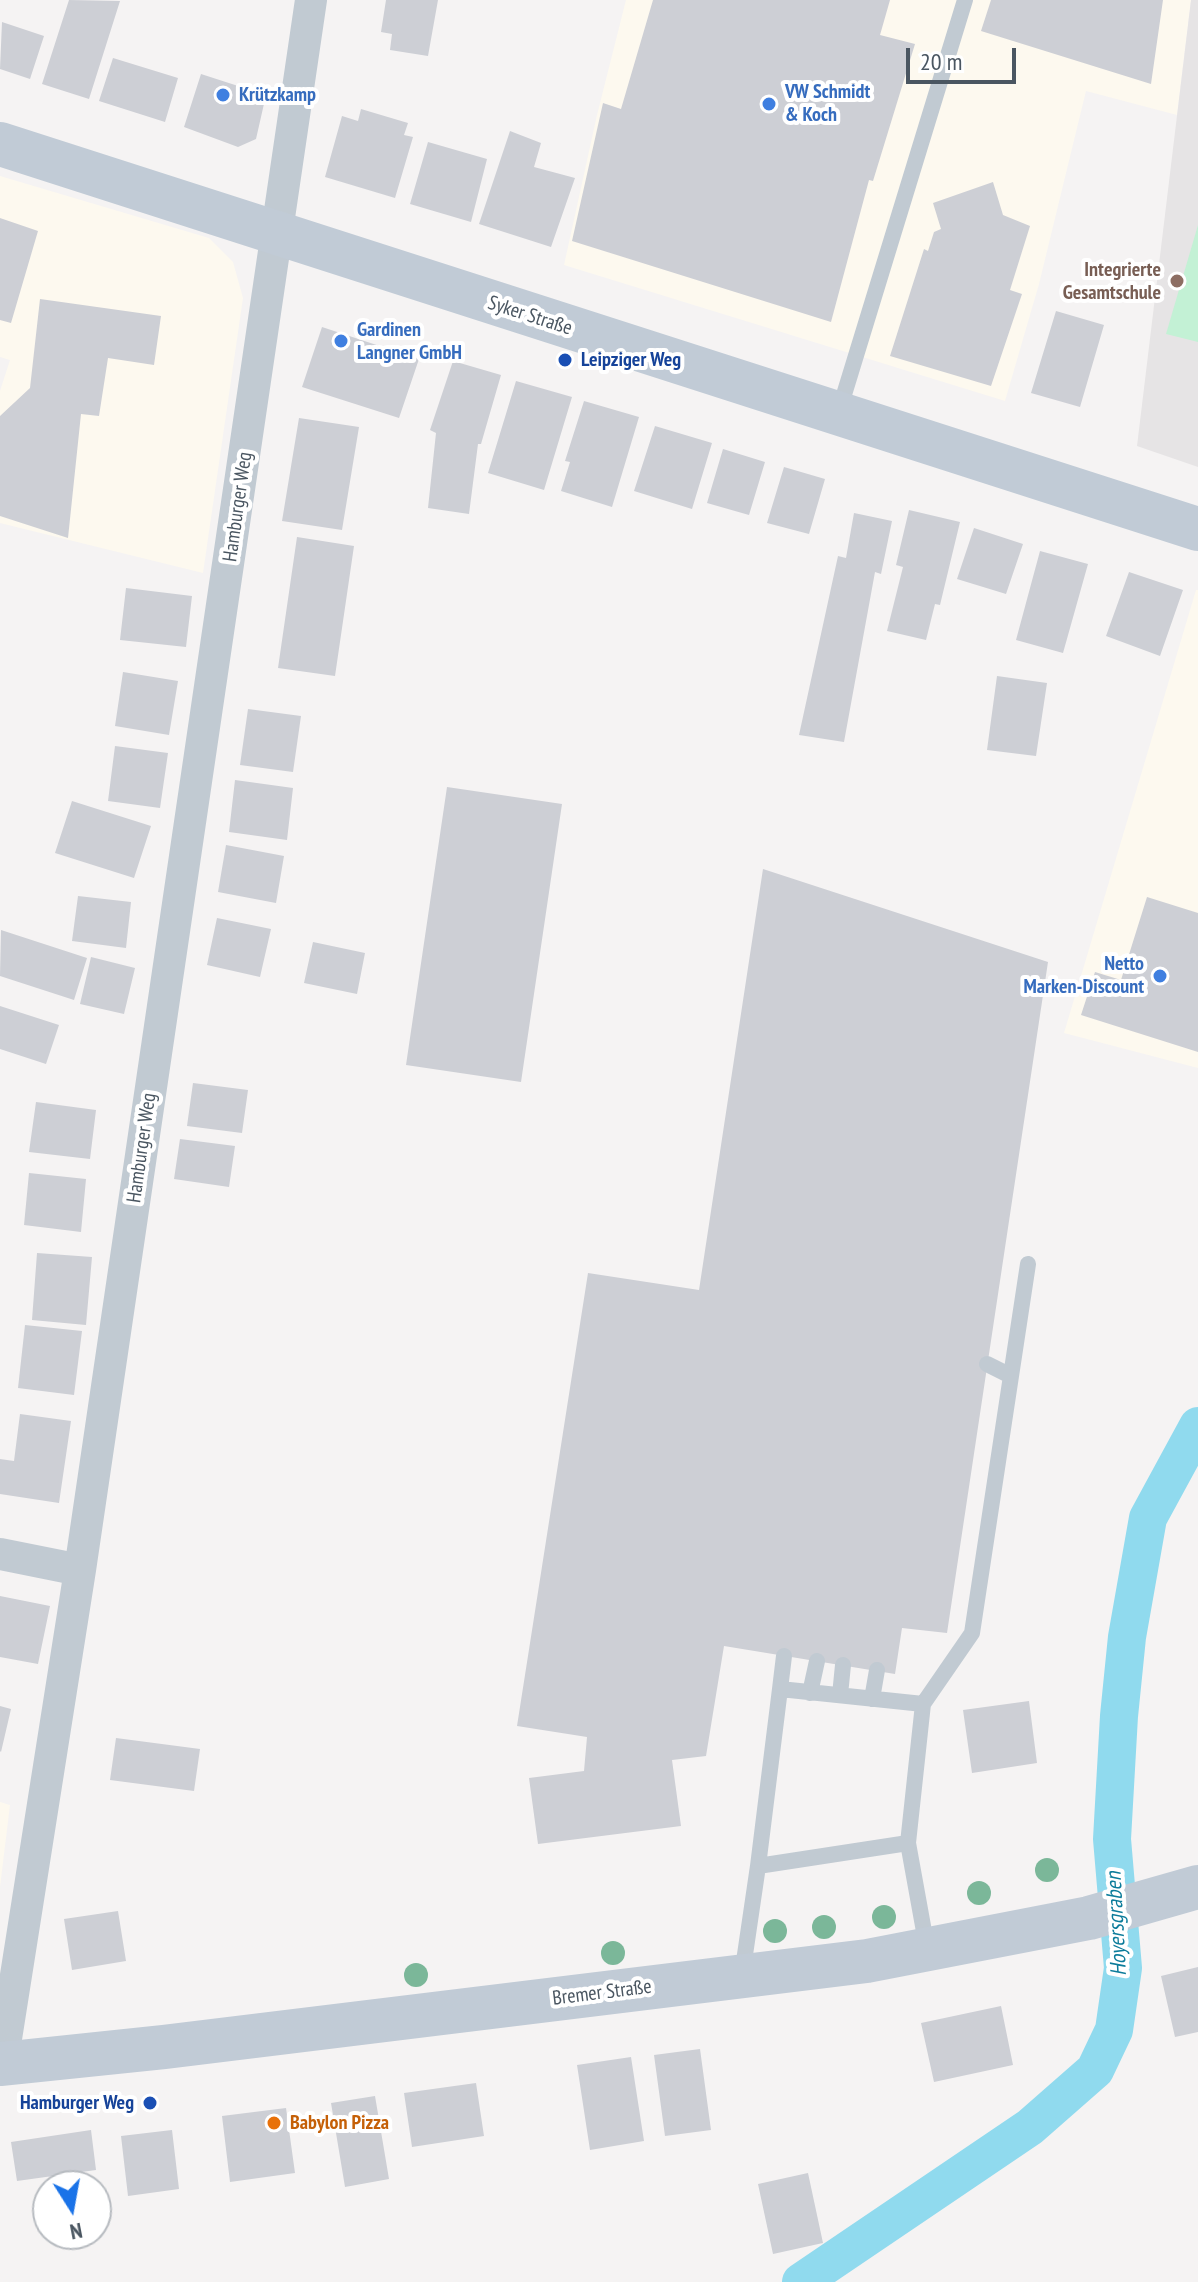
<!DOCTYPE html>
<html>
<head>
<meta charset="utf-8">
<style>
  body { margin:0 }
  #map { position:relative; width:1198px; height:2282px; overflow:hidden; background:#f5f3f3; font-family:"PT Sans Narrow",sans-serif }
  canvas { display:block }
  .north { position:absolute; left:32px; top:2170px; width:80px; height:80px; box-sizing:border-box; background:#fff; border:2px solid #b7bbc0; border-radius:50%; rotate:169deg; font-size:22px; font-weight:700; line-height:32px; text-align:center; color:#4a5661 }
  .north::after { content:''; display:block; margin:auto; width:28px; height:36px; background:#1a73e8; clip-path:polygon(50% 0,100% 100%,50% 72%,0 100%) }
  .scale { position:absolute; left:906px; top:48px; width:110px; height:36px; box-sizing:border-box; border:4px solid #4a5661; border-top:0; padding-left:10px; font-size:24px; line-height:28px; white-space:nowrap; color:#4a5661; -webkit-text-stroke:6px #fff; paint-order:stroke }
</style>
</head>
<body>
<div id="map">
<canvas width="1198" height="2282"></canvas>
<div class="north">N</div>
<div class="scale">20 m</div>
</div>
<script>
const context = document.querySelector('canvas').getContext('2d');
context.lineJoin = 'round';
function paint(path, color) {
  context.fillStyle = color;
  context.fill(path, 'evenodd');
}
function poly(rows) {
  const path = new Path2D();
  for (const r of rows) {
    path.moveTo(r[0], r[1]);
    for (let i = 2; i < r.length; i += 2) path.lineTo(r[i], r[i + 1]);
  }
  return path;
}
function trace(path, color, width, dash) {
  context.strokeStyle = color;
  context.lineWidth = width;
  context.lineCap = dash ? 'butt' : 'round';
  context.setLineDash(dash || []);
  context.stroke(path);
}
function write(font, color, halo, rows, align = 'center') {
  context.font = font + ' "PT Sans Narrow",sans-serif';
  context.lineWidth = 8;
  context.setLineDash([]);
  context.textBaseline = 'middle';
  context.strokeStyle = halo;
  context.fillStyle = color;
  for (const [text, x, y, turn = 0] of rows) {
    context.save();
    context.translate(x, y);
    context.rotate((+turn || 0) * Math.PI / 180);
    context.textAlign = isNaN(turn) ? turn : align;
    if (halo) context.strokeText(text, 0, 0);
    context.fillText(text, 0, 0);
    context.restore();
  }
}
paint(poly([
  [626,0,1191,0,1177,115,1086,91,1039,284,1005,401,564,265,597,115],
  [0,176,209,238,233,262,243,298,203,573,0,523,0,391,10,360,0,357],
  [1196,590,1198,590,1198,1068,1064,1033],
  [0,1802,10,1805,0,1887]
]), '#fdf9ef');
paint(poly([
  [1191,0,1198,0,1198,467,1137,446]
]), '#e6e4e5');
paint(poly([
  [1198,225,1198,342,1166,334]
]), '#c3f1d5');
trace(poly([
  [801,2282,1030,2127,1095,2070,1114,2030,1123,1968,1112,1839,1119,1716,1127,1637,1148,1518,1198,1426]
]), '#90daee', 38);
paint(poly([
  [69,0,120,1,89,99,42,84],
  [386,0,438,0,428,56,390,50,392,34,381,32],
  [653,0,890,0,880,35,915,44,873,181,869,180,831,322,572,241,603,103,621,109],
  [991,0,1163,0,1151,84,981,31],
  [2,22,44,36,30,79,0,69],
  [113,58,178,78,165,122,99,101],
  [201,74,266,95,256,139,238,147,184,127],
  [361,109,408,123,404,135,413,137,395,198,325,177,342,116,358,121],
  [510,131,541,143,534,167,575,178,551,247,479,224],
  [428,142,487,159,471,222,410,204],
  [993,182,1003,215,1030,226,1010,290,1022,294,991,386,890,356,924,249,928,251,934,232,941,229,933,203],
  [0,218,38,231,11,323,0,320],
  [40,299,161,316,154,365,108,358,99,416,81,414,68,538,0,516,0,416,30,388],
  [1056,311,1104,325,1080,407,1031,393],
  [322,327,419,359,399,418,302,387],
  [453,361,501,375,481,444,478,444,469,514,428,508,436,433,430,430],
  [516,381,572,397,544,490,488,473],
  [584,401,639,417,612,507,561,491,570,462,565,461],
  [299,418,359,427,342,530,282,521],
  [655,426,712,443,692,509,634,491],
  [723,449,765,462,749,515,707,503],
  [784,467,825,479,809,534,767,523],
  [909,510,960,522,940,605,935,604,926,640,887,631,903,567,896,565],
  [854,513,892,521,881,574,875,572,844,742,799,735,838,556,846,558],
  [974,528,1023,544,1006,594,957,579],
  [297,537,354,546,335,676,278,668],
  [1040,551,1088,564,1063,653,1016,640],
  [1129,572,1183,590,1160,656,1106,636],
  [126,588,192,596,186,647,120,640],
  [123,672,178,681,169,735,115,726],
  [997,676,1047,683,1036,756,987,750],
  [248,709,301,716,293,772,240,765],
  [115,746,168,753,160,808,108,801],
  [235,780,293,788,287,840,229,832],
  [447,787,562,804,521,1082,406,1065],
  [72,801,151,826,134,878,55,853],
  [226,845,284,856,276,903,218,892],
  [763,869,1048,962,947,1633,902,1628,895,1674,724,1646,706,1756,672,1760,681,1826,538,1844,529,1778,584,1771,587,1737,517,1726,588,1273,699,1290],
  [78,896,131,902,126,948,72,941],
  [1147,897,1198,913,1198,1052,1081,1015,1095,972,1121,980],
  [217,918,271,929,260,977,207,965],
  [1,930,87,958,74,1000,0,976],
  [313,942,365,953,357,994,304,983],
  [91,957,135,968,124,1014,80,1004],
  [0,1006,59,1025,46,1064,0,1049],
  [193,1083,248,1090,242,1133,187,1126],
  [36,1102,96,1110,90,1159,29,1152],
  [180,1139,235,1146,229,1187,174,1179],
  [29,1173,86,1179,81,1232,24,1225],
  [37,1253,92,1257,86,1325,32,1320],
  [25,1325,82,1331,74,1395,18,1388],
  [20,1414,71,1421,59,1503,0,1494,0,1459,14,1461],
  [0,1596,50,1606,38,1664,0,1657],
  [1029,1701,1037,1763,972,1773,963,1710],
  [0,1706,11,1709,1,1752,0,1751],
  [116,1738,200,1749,194,1791,110,1780],
  [118,1911,126,1961,72,1970,64,1919],
  [1198,1967,1198,2032,1175,2037,1161,1976],
  [1001,2006,1013,2065,934,2082,921,2023],
  [700,2049,711,2130,665,2136,654,2055],
  [631,2057,644,2141,590,2150,577,2065],
  [476,2083,484,2136,412,2147,404,2093],
  [375,2096,389,2179,345,2187,331,2103],
  [286,2108,295,2173,230,2182,222,2116],
  [91,2130,96,2170,17,2181,11,2142],
  [172,2130,179,2189,128,2196,121,2136],
  [808,2173,823,2243,773,2254,758,2184]
]), '#cdcfd5');
trace(poly([
  [839,411,965,0],
  [987,1364,1011,1376],
  [780,1689,784,1656],
  [810,1693,817,1661],
  [840,1695,843,1665],
  [872,1699,877,1670],
  [908,1843,923,1704,972,1633,1028,1264],
  [758,1866,780,1689,923,1704],
  [742,1975,758,1866,908,1843,927,1948]
]), '#c1cad2', 16);
trace(poly([
  [0,1554,80,1570],
  [2,2064,80,1570,311,0]
]), '#c1cad2', 32);
trace(poly([
  [0,144,1198,529],
  [0,2064,164,2047,867,1961,1089,1918,1198,1887]
]), '#c1cbd6', 44);
context.fillStyle = '#7bb799';
for (const [x, y] of [
  [1047,1870],
  [979,1893],
  [884,1917],
  [824,1927],
  [775,1931],
  [613,1953],
  [416,1975]
]) {
  context.beginPath();
  context.arc(x, y, 12, 0, 2 * Math.PI);
  context.fill();
}
for (const [x, y, r, color] of [
  [223,95,8,"#3f7fe0"],
  [769,104,8,"#3f7fe0"],
  [1177,281,8,"#8d6e63"],
  [341,341,8,"#3f7fe0"],
  [565,360,8,"#1a4fb4"],
  [1160,976,8,"#3f7fe0"],
  [150,2103,8,"#1a4fb4"],
  [274,2123,8,"#e8710a"]
]) {
  const dot = new Path2D();
  dot.arc(x, y, r, 0, 2 * Math.PI);
  context.fillStyle = color;
  context.fill(dot);
  trace(dot, '#fff', 3);
}
write('bold 20px', '#366cbe', '#fff', [
  ["VW Schmidt",785,92],
  ["& Koch",785,115],
  ["Krützkamp",239,95],
  ["Gardinen",357,330],
  ["Langner GmbH",357,353],
  ["Netto",1144,964,"right"],
  ["Marken-Discount",1144,987,"right"]
], 'left');
write('bold 20px', '#785e54', '#fff', [
  ["Integrierte",1161,270],
  ["Gesamtschule",1161,293]
], 'right');
write('20px', '#4a5661', '#fff', [
  ["Syker Straße",530,316,18],
  ["Hamburger Weg",238,507,-82],
  ["Hamburger Weg",142,1148,-82],
  ["Bremer Straße",602,1993,-7]
]);
write('bold 20px', '#164399', '#fff', [
  ["Leipziger Weg",581,360],
  ["Hamburger Weg",134,2103,"right"]
], 'left');
write('bold 20px', '#c56008', '#fff', [
  ["Babylon Pizza",290,2123]
], 'left');
write('italic 22px', '#0c7c9b', '#fff', [
  ["Hoyersgraben",1117,1924,-93]
]);
</script>
</body>
</html>
